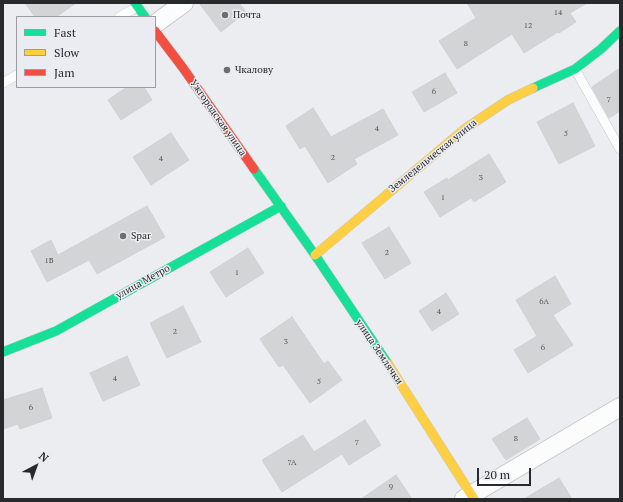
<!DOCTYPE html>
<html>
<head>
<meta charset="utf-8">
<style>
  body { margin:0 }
  #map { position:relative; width:623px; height:502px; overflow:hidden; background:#ebedf0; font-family:"PT Serif",serif }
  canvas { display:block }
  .frame { position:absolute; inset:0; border:4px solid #28292b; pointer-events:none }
  .legend { position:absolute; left:16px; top:16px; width:140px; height:72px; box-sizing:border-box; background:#eaecf1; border:1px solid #9c9ea2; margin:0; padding:5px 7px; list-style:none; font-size:12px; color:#28292b }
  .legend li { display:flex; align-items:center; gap:8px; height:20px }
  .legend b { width:20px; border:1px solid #9c9ea2 }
  .north { position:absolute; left:16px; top:446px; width:40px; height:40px; -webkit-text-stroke:3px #eaecf1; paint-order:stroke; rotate:41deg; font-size:11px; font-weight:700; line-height:16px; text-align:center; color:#28292b }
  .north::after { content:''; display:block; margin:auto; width:14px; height:18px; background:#28292b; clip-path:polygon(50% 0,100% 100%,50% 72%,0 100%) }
  .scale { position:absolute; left:477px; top:468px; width:54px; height:18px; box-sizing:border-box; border:2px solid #28292b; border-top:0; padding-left:5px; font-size:12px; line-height:14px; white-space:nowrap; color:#28292b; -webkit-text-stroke:3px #eaecf1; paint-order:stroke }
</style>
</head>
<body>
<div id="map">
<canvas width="623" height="502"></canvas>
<div class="frame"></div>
<ul class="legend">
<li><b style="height:5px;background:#16e098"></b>Fast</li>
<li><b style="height:5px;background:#ffcf43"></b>Slow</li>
<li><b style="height:5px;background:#f24e42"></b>Jam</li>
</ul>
<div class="north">N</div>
<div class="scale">20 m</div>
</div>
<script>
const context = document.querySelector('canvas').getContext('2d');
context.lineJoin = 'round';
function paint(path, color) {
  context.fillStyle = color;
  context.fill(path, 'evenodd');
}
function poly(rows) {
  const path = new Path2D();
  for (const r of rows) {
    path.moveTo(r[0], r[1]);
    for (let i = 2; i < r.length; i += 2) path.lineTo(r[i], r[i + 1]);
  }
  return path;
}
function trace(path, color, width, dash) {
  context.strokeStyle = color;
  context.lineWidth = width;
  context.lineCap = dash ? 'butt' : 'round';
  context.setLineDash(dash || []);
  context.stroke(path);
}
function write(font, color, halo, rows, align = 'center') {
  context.font = font + ' "PT Serif",serif';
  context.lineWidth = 3;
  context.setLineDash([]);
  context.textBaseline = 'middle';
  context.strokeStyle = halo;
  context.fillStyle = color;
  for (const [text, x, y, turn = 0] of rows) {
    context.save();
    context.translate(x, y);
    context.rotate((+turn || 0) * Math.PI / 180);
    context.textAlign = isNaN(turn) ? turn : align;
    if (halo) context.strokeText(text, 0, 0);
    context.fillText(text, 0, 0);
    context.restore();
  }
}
const building = poly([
  [25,3,76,3,56,17,35,17,25,3],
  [199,3,239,3,246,12,221,32,199,3],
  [467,3,587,3,570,13,576,22,559,33,558,32,524,53,512,34,457,69,439,41,476,18,467,3],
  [620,68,620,111,609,118,592,87,620,68],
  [445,73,457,93,424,112,412,92,445,73],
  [127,87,144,87,152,100,121,120,108,100,127,87],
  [573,103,595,146,559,164,537,122,573,103],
  [313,108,331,137,383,109,398,135,354,159,357,164,328,183,305,146,300,149,286,126,313,108],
  [171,133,189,160,151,185,133,157,171,133],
  [489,154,506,182,474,202,471,198,440,217,424,192,447,178,448,180,489,154],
  [147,206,165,237,97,274,89,260,47,282,31,251,51,240,58,255,147,206],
  [389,227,411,263,385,279,362,243,389,227],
  [248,248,264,273,226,297,210,272,248,248],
  [555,276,571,304,553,315,573,345,528,373,514,350,537,336,516,300,555,276],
  [446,293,459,314,432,331,419,311,446,293],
  [183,306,201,342,167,358,150,323,183,306],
  [292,317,324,364,328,361,342,380,310,403,283,365,279,367,260,339,292,317],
  [127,356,140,385,103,401,90,373,127,356],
  [42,388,52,418,20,429,18,424,3,429,3,400,42,388],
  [527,418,540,439,506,460,492,439,527,418],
  [365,420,381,445,349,465,342,454,282,492,262,460,303,435,314,452,365,420],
  [396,475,412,499,361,499,396,475],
  [559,478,572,499,524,499,559,478]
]);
paint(building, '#d3d4d5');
trace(building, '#d1d1d2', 1);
const lane = poly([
  [119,17,137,7],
  [575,69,620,149],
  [3,83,17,75]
]);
const street = poly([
  [155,24,184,3],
  [464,499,620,407]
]);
const fast = poly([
  [135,3,145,17],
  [533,88,575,69,601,49,620,31],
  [254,169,315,255,388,364],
  [3,352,56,331,281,206]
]);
const slow = poly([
  [315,255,466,128,508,100,533,88],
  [388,364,474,499]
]);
const jam = poly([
  [155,31,183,68,254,169]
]);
trace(lane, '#c7c8ca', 10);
trace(street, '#c7c8ca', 20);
trace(fast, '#c7c8ca', 10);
trace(slow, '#c7c8ca', 10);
trace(jam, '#c7c8ca', 10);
trace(lane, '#fcfcfd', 9);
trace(street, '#fcfcfd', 18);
trace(fast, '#16e098', 9);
trace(slow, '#ffcf43', 9);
trace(jam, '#f24e42', 9);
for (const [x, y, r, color] of [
  [225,15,4,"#6c6e70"],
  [227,70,4,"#6c6e70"],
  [123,236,4,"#6c6e70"]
]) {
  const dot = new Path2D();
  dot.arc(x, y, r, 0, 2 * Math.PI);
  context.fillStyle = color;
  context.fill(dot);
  trace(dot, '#eaecf1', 1.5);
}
write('8px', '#565658', null, [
  ["14",558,13],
  ["12",528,26],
  ["8",466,44],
  ["6",434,92],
  ["7",609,100],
  ["4",377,129],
  ["5",566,134],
  ["2",333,158],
  ["4",161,159],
  ["3",481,178],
  ["1",443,198],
  ["2",387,253],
  ["1Б",49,261],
  ["1",237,273],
  ["6А",544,302],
  ["4",439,312],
  ["2",175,332],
  ["3",286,342],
  ["6",543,348],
  ["4",115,379],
  ["5",319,382],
  ["6",31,408],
  ["8",516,439],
  ["7",357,443],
  ["7А",292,463],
  ["9",391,487]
]);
write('10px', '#28292b', '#eaecf1', [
  ["Почта",233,15],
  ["Чкалову",235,70],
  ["Spar",131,236]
], 'left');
write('10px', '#28292b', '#eaecf1', [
  ["Ужгородская улица",218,118,55],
  ["Земледельческая улица",433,156,-39],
  ["улица Метро",143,282,-29],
  ["улица Землячки",379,352,56]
]);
</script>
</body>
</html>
